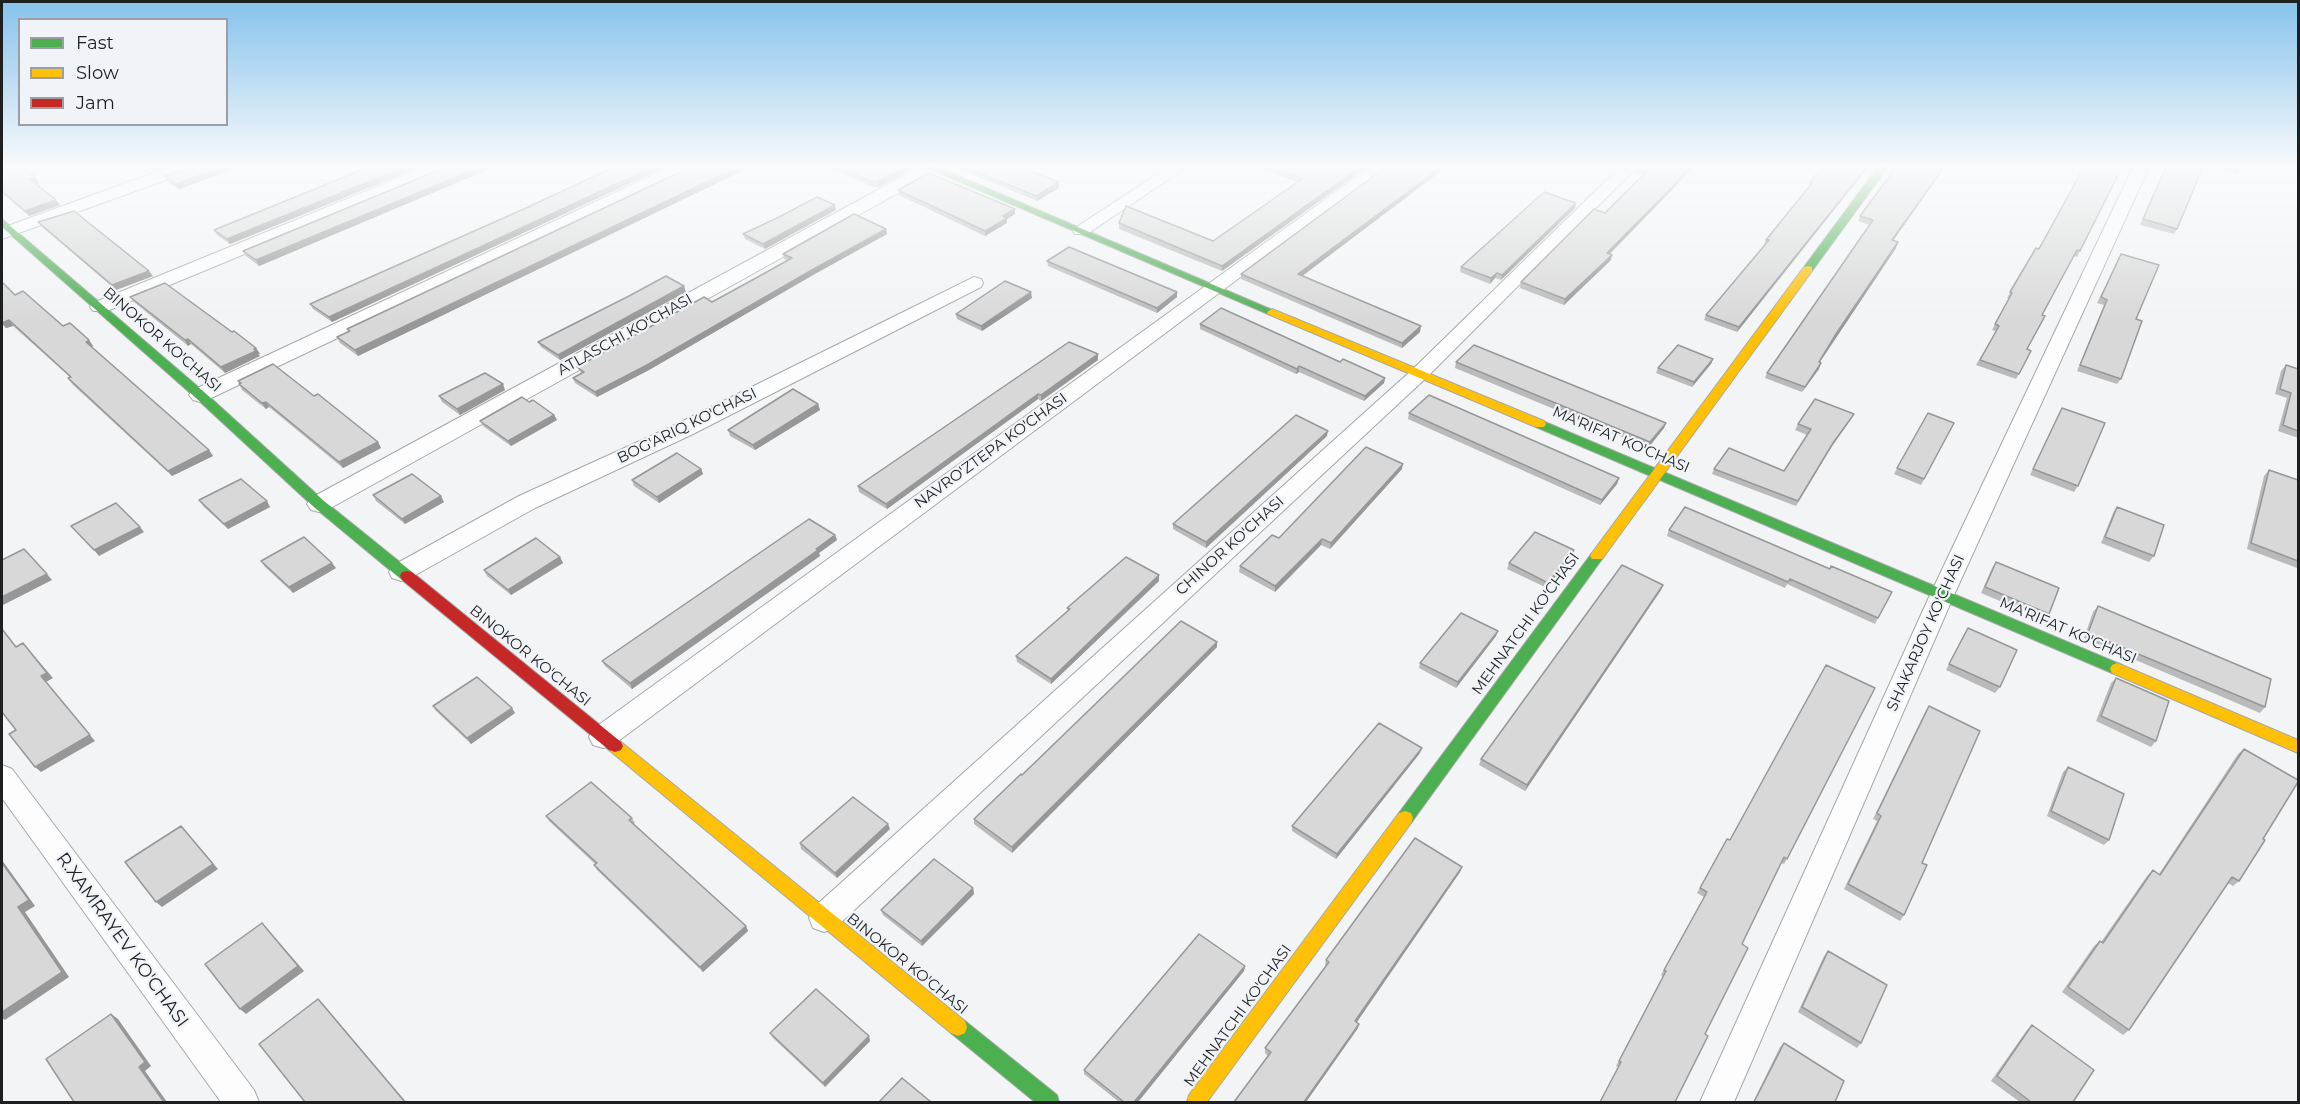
<!DOCTYPE html>
<html>
<head>
<meta charset="utf-8">
<style>
  body { margin:0 }
  #map { position:relative; width:2300px; height:1104px; overflow:hidden; background:#f2f4f6; font-family:Montserrat,sans-serif }
  canvas { display:block }
  .frame { position:absolute; inset:0; border:3px solid #1e1f21; pointer-events:none }
  .legend { position:absolute; left:18px; top:18px; width:210px; height:108px; box-sizing:border-box; background:#f0f3f8; border:2px solid #9c9ea2; margin:0; padding:8px 10px; list-style:none; font-size:18px; color:#1e1f21 }
  .legend li { display:flex; align-items:center; gap:12px; height:30px }
  .legend b { width:30px; border:2px solid #9c9ea2 }
</style>
</head>
<body>
<div id="map">
<canvas width="2300" height="1104"></canvas>
<div class="frame"></div>
<ul class="legend">
<li><b style="height:8px;background:#4caf50"></b>Fast</li>
<li><b style="height:8px;background:#ffc107"></b>Slow</li>
<li><b style="height:8px;background:#c62828"></b>Jam</li>
</ul>
</div>
<script>
const context = document.querySelector('canvas').getContext('2d');
context.lineJoin = 'round';
function poly(rows) {
  const path = new Path2D();
  for (const r of rows) {
    path.moveTo(r[0], r[1]);
    for (let i = 2; i < r.length; i += 2) path.lineTo(r[i], r[i + 1]);
  }
  return path;
}
function trace(path, color, width, dash) {
  context.strokeStyle = color;
  context.lineWidth = width;
  context.lineCap = dash ? 'butt' : 'round';
  context.setLineDash(dash || []);
  context.stroke(path);
}
function paint(path, color) {
  context.fillStyle = color;
  context.fill(path, 'evenodd');
}
function write(font, color, halo, rows, align = 'center') {
  context.font = font + ' Montserrat,sans-serif';
  context.lineWidth = 4.5;
  context.setLineDash([]);
  context.textBaseline = 'middle';
  context.strokeStyle = halo;
  context.fillStyle = color;
  for (const [text, x, y, turn = 0] of rows) {
    context.save();
    context.translate(x, y);
    context.rotate((+turn || 0) * Math.PI / 180);
    context.textAlign = isNaN(turn) ? turn : align;
    if (halo) context.strokeText(text, 0, 0);
    context.fillText(text, 0, 0);
    context.restore();
  }
}
const street = poly([
  [170,167,193,167,191,171,2,239,2,228,170,167],
  [425,167,447,167,445,171,107,311,93,311,90,307,93,303,425,167],
  [670,167,691,167,689,171,207,400,200,402,193,400,189,395,193,390,670,167],
  [920,167,940,167,938,171,327,510,319,512,311,510,307,504,311,498,920,167],
  [1168,167,1187,167,1087,234,1075,234,1072,230,1168,167],
  [1370,167,1388,167,613,745,603,748,593,745,589,737,593,729,1370,167],
  [1620,167,1637,167,1426,378,835,928,824,932,813,928,809,918,813,908,1412,370,1620,167],
  [2133,167,2149,167,1954,595,1734,1102,1700,1102,1930,595,2133,167],
  [974,277,981,279,983,283,981,287,691,435,535,508,410,578,401,581,392,578,389,572,392,566,519,496,675,425,974,277],
  [2,765,12,769,254,1090,259,1102,221,1102,2,798,2,765]
]);
const fast = poly([
  [925,167,937,167,1277,312,1272,315,1268,314,925,167],
  [1878,167,1888,167,1812,271,1804,271,1804,267,1878,167],
  [2,219,204,392,324,501,412,572,414,576,412,580,402,580,314,507,196,398,2,227,2,219],
  [1540,420,2122,665,2124,669,2122,673,2112,673,1536,427,1534,424,1536,421,1540,420],
  [1597,551,1604,556,1602,559,1411,823,1405,825,1399,823,1397,818,1399,813,1592,553,1597,551],
  [958,1018,965,1021,1057,1095,1059,1102,1035,1102,951,1033,949,1027,951,1021,958,1018]
]);
const slow = poly([
  [1808,266,1812,267,1812,271,1602,559,1592,559,1590,556,1592,553,1804,267,1808,266],
  [1272,309,1544,421,1546,424,1544,427,1536,427,1268,314,1267,312,1272,309],
  [2117,663,2298,740,2298,753,2112,673,2110,669,2112,665,2117,663],
  [615,740,621,742,965,1021,967,1027,965,1033,958,1036,951,1033,609,750,607,746,609,742,615,740],
  [1405,811,1411,813,1413,818,1411,823,1207,1102,1187,1102,1189,1095,1399,813,1405,811]
]);
const jam = poly([
  [407,571,412,572,621,742,623,746,621,750,615,752,609,750,402,580,400,576,402,572,407,571]
]);
trace(street, '#a6a8aa', 2);
trace(fast, '#a6a8aa', 2);
trace(slow, '#a6a8aa', 2);
trace(jam, '#a6a8aa', 2);
paint(street, '#fdfdfe');
paint(fast, '#4caf50');
paint(slow, '#ffc107');
paint(jam, '#c62828');
paint(poly([
  [2,167,39,183,36,184,60,205,29,216,2,193],
  [189,167,239,167,179,189,168,182,165,176,189,168],
  [369,167,420,167,230,244,217,235,214,230],
  [444,167,494,167,259,266,246,256,243,251,444,168],
  [614,167,665,167,332,322,313,309,310,304,526,208],
  [828,167,915,167,879,187,873,187],
  [954,167,1021,167,1059,182,1059,188,1037,201],
  [1257,167,1367,167,1222,271,1119,229,1119,223,1213,241,1297,182],
  [1386,167,1445,167,1428,181,1302,276,1420,332,1402,348,1241,279,1241,274],
  [1637,167,1693,167,1672,190,1610,254,1611,260,1564,305,1520,288,1521,282,1605,213,1643,175,1635,173],
  [1823,167,1868,167,1737,332,1704,320,1706,315,1764,245,1766,240,1809,187,1810,182],
  [1896,167,1945,167,1893,241,1896,248,1834,340,1819,362,1819,369,1802,392,1765,378,1767,373,1870,225,1858,221,1860,216],
  [2084,167,2080,251,2077,257,2074,256,2042,315,2027,349,2019,374,2016,379,1976,365,1996,331,1992,330,2009,298,2007,298,2036,248,2038,249],
  [2166,167,2203,167,2177,229,2174,234,2140,225],
  [2208,167,2241,167,2237,174],
  [689,168,742,171,358,356,340,343,337,337,348,332,347,329],
  [898,190,1015,214,1007,219,1007,223,985,236,899,195],
  [1576,203,1575,208,1501,280,1495,278,1490,284,1460,272,1461,267],
  [836,210,765,249,745,239,743,234],
  [38,222,153,276,116,290,42,227],
  [887,234,813,275,649,370,597,397,575,383,573,378,581,373,577,367,712,302,787,260,784,259,783,254],
  [2121,254,2121,379,2117,384,2077,371,2104,305,2097,303],
  [1047,261,1177,292,1177,297,1157,313,1048,266],
  [2,282,15,295,63,326,89,340,93,346,92,347,209,450,213,456,172,476,72,384,68,378,70,377,13,326,6,328,2,324],
  [686,292,560,360,541,347,538,342],
  [130,297,232,332,256,348,260,354,258,354,260,356,225,373,191,344,188,346,134,302],
  [1032,298,982,331,957,319,956,314],
  [1200,324,1385,378,1384,383,1364,401,1299,372,1296,374,1200,329],
  [1098,354,1098,360,1041,401,1038,399,887,509,859,492,858,486],
  [1713,359,1711,364,1692,387,1656,373,1658,368],
  [1456,362,1666,423,1664,428,1648,448,1455,368],
  [2286,365,2298,369,2298,438,2278,431,2287,398,2275,394,2281,371],
  [238,381,314,396,378,442,381,448,343,468,269,407,266,409,242,390],
  [505,390,460,415,442,402,439,396],
  [529,402,554,415,557,420,511,446,483,426,480,421],
  [818,404,820,410,755,450,730,436,728,430],
  [2062,408,2078,486,2074,492,2030,475,2059,414],
  [1409,413,1619,478,1617,484,1600,505,1408,419],
  [1928,413,1954,423,1921,485,1894,474],
  [1851,419,1830,449,1796,506,1712,474,1714,469,1784,471,1807,435,1795,430,1798,424],
  [1327,436,1206,548,1173,529,1173,524],
  [701,469,703,474,659,503,634,486,632,480],
  [1402,469,1330,549,1321,545,1275,592,1239,572,1240,566,1279,538],
  [2269,470,2298,480,2298,566,2297,568,2247,549,2264,476],
  [373,495,444,502,405,524,376,501],
  [199,500,270,507,228,529,203,506],
  [2117,507,2154,556,2149,562,2101,543,2113,513],
  [1669,530,1830,569,1878,618,1875,624,1787,584,1785,588,1667,536],
  [835,535,837,540,819,553,820,556,632,689,605,666,602,661],
  [1572,556,1547,588,1507,569,1509,563],
  [560,557,563,563,511,595,487,576,484,570],
  [261,561,336,568,293,593,265,567],
  [1996,562,2049,614,2045,620,1981,593,1992,568],
  [1159,581,1051,684,1017,662,1016,656,1068,611,1067,608],
  [1663,585,1661,590,1525,791,1479,765,1481,759],
  [2098,606,2265,707,2260,713,2084,638,2093,612],
  [1968,628,2000,687,1995,693,1946,670,1964,634],
  [1498,631,1496,636,1456,688,1419,668,1420,663],
  [1217,642,1217,647,1012,853,974,824,974,819,1022,775],
  [1826,665,1787,859,1784,864,1781,863,1618,1067,1616,1066,1663,976,1661,975,1704,897,1697,893,1727,839,1730,840],
  [2116,678,2156,741,2151,747,2096,721,2111,683],
  [433,706,515,713,471,744,436,711],
  [1929,706,1922,863,1904,915,1900,921,1844,889,1877,821,1873,819,1925,712],
  [2244,749,2263,839,2239,881,2233,886,2228,883,2129,1030,2123,1035,2062,992,2094,946,2100,941,2101,942,2147,876,2153,870,2159,874,2238,754],
  [1420,753,1336,859,1292,831,1292,826],
  [2068,767,2109,840,2104,845,2047,816,2063,772],
  [546,816,632,818,635,823,634,824,746,926,748,931,703,972,597,870,594,865,595,864,549,821],
  [890,829,837,878,801,849,800,843],
  [1462,867,1460,872,1357,1022,1358,1028,1306,1102,1234,1102,1268,1056,1265,1053,1265,1048,1327,966,1325,965,1326,960],
  [973,888,974,894,922,946,883,915,881,910],
  [1828,951,1861,1043,1857,1048,1798,1012,1824,956],
  [1245,966,1244,971,1138,1102,1119,1102,1084,1074,1084,1070],
  [2032,1025,2073,1102,2020,1102,1991,1081,2027,1030],
  [770,1033,869,1036,870,1041,825,1087,773,1038],
  [1784,1043,1835,1102,1753,1102,1780,1047]
]), '#bababa');
paint(poly([
  [151,167,164,167,153,171],
  [222,167,239,167,179,189,176,184],
  [405,167,420,167,230,244,227,239],
  [480,167,494,167,259,266,256,260],
  [653,167,665,167,332,322,329,317],
  [738,167,741,167,742,171,358,356,355,350],
  [905,167,915,167,879,187,878,181],
  [1360,167,1367,167,1222,271,1222,266],
  [1440,167,1445,167,1428,181,1297,280,1298,274],
  [1690,167,1693,167,1672,190,1605,258,1607,253],
  [1867,167,1868,167,1737,332,1739,327],
  [1944,167,1945,167,1889,246,1892,240],
  [36,178,39,183,34,185,30,179],
  [1059,182,1059,188,1037,201,1036,196],
  [56,200,60,205,29,216,25,211],
  [1576,203,1575,208,1501,280,1502,275],
  [835,205,836,210,765,249,763,244],
  [1015,209,1015,214,1007,219,1007,223,985,236,985,231,1003,216],
  [886,229,887,234,813,275,649,370,597,397,595,392],
  [1898,242,1896,248,1816,368,1836,334],
  [1612,255,1611,260,1564,305,1565,299],
  [149,271,153,276,116,290,112,285],
  [1497,273,1495,278,1490,284,1491,278],
  [684,286,686,292,560,360,558,355],
  [1031,292,1032,298,982,331,981,326],
  [1177,292,1177,297,1157,313,1157,308],
  [9,320,13,326,6,328,2,323],
  [1421,326,1420,332,1402,348,1402,343],
  [188,339,191,344,188,346,185,340],
  [89,340,93,346,90,347,86,342],
  [256,348,260,354,258,354,260,356,225,373,221,367],
  [1098,354,1098,360,1041,401,1041,395],
  [1713,359,1711,364,1692,387,1694,382],
  [1821,363,1819,369,1802,392,1805,387],
  [1299,366,1299,372,1296,374,1297,369],
  [1385,378,1384,383,1364,401,1365,396],
  [503,384,505,390,460,415,457,409],
  [1038,394,1038,399,887,509,886,504],
  [266,402,269,407,266,409,262,403],
  [818,404,820,410,755,450,753,445],
  [1854,414,1851,419,1830,449,1796,506,1833,443],
  [554,415,557,420,511,446,508,441],
  [1666,423,1664,428,1648,448,1650,442],
  [1328,431,1327,436,1206,548,1206,542],
  [378,442,381,448,343,468,339,462],
  [209,450,213,456,172,476,168,471],
  [1403,464,1402,469,1330,549,1331,543],
  [701,469,703,474,659,503,657,497],
  [1619,478,1617,484,1600,505,1602,500],
  [441,496,444,502,405,524,402,519],
  [267,501,270,507,228,529,224,524],
  [140,527,144,532,99,556,94,550],
  [835,535,837,540,819,553,820,556,632,689,630,683],
  [1322,539,1321,545,1275,592,1275,586],
  [1574,550,1572,556,1547,588,1548,583],
  [560,557,563,563,511,595,508,590],
  [332,563,336,568,293,593,289,587],
  [47,574,52,580,3,605,2,604,2,597],
  [1159,575,1159,581,1051,684,1051,679],
  [1663,585,1661,590,1525,791,1527,785],
  [1498,631,1496,636,1456,688,1458,682],
  [1217,642,1217,647,1012,853,1012,847],
  [23,643,53,678,46,682,95,741,41,772,35,767,41,676],
  [512,708,515,713,471,744,467,738],
  [1422,748,1420,753,1336,859,1337,854],
  [888,824,890,829,837,878,835,873],
  [181,826,218,869,162,907,156,902],
  [2,860,35,906,25,912,69,977,5,1020,2,1018,2,1012,18,907,2,863],
  [1462,867,1460,872,1354,1026,1355,1021],
  [973,888,974,894,922,946,921,941],
  [262,923,304,971,246,1014,240,1009],
  [746,926,748,931,703,972,700,967],
  [1245,966,1244,971,1138,1102,1134,1102],
  [318,999,323,1004,406,1102,405,1102],
  [111,1014,118,1019,151,1066,145,1071,167,1102,164,1102,139,1067],
  [1359,1024,1358,1028,1306,1102,1304,1102],
  [869,1036,870,1041,825,1087,823,1083]
]), '#979797');
const building = poly([
  [2,167,22,167,36,178,30,179,56,200,25,211,2,191,2,167],
  [189,167,222,167,176,184,165,176,189,168,189,167],
  [369,167,405,167,227,239,214,230,369,167],
  [444,167,480,167,256,260,243,251,444,168,444,167],
  [614,167,653,167,329,317,310,304,526,208,614,167],
  [689,167,738,167,355,350,337,337,350,331,347,329,689,168,689,167],
  [839,167,905,167,878,181,872,182,839,167],
  [965,167,1021,167,1059,182,1036,196,965,167],
  [1271,167,1360,167,1222,266,1119,223,1126,206,1213,241,1302,179,1271,167],
  [1386,167,1440,167,1429,176,1298,274,1421,326,1402,343,1241,274,1386,167],
  [1637,167,1690,167,1674,185,1607,253,1612,255,1565,299,1521,282,1594,209,1605,213,1647,171,1636,168,1637,167],
  [1823,167,1867,167,1739,327,1706,315,1769,240,1766,240,1812,183,1810,182,1823,167],
  [1896,167,1944,167,1892,240,1898,242,1836,334,1819,362,1821,363,1805,387,1767,373,1873,220,1860,216,1896,167],
  [2084,167,2122,167,2080,251,2077,250,2042,315,2045,316,2027,349,2031,351,2019,374,1980,360,1999,326,1995,324,2012,293,2010,292,2036,248,2039,249,2084,167],
  [2166,167,2203,167,2177,229,2143,219,2166,167],
  [2230,167,2241,167,2240,169,2230,167],
  [929,173,1015,209,1003,216,1007,218,985,231,898,190,929,173],
  [1544,192,1576,203,1502,275,1497,273,1491,278,1461,267,1544,192],
  [817,197,835,205,763,244,743,234,779,217,817,197],
  [74,211,149,271,112,285,38,222,74,211],
  [854,214,886,229,812,270,647,365,595,392,573,378,584,372,577,367,704,297,712,302,756,278,792,258,783,254,854,214],
  [1069,247,1177,292,1157,308,1047,261,1069,247],
  [2121,254,2159,265,2136,319,2142,321,2121,379,2080,365,2107,300,2101,297,2121,254],
  [666,276,684,286,558,355,538,342,629,296,666,276],
  [1005,281,1031,292,981,326,956,314,1005,281],
  [2,282,15,295,23,291,63,326,70,323,89,340,86,342,209,450,168,471,68,378,71,377,9,320,2,323,2,282],
  [165,283,232,332,234,331,256,348,254,349,256,351,221,367,188,339,185,340,130,297,165,283],
  [1221,308,1340,362,1343,359,1385,378,1365,396,1299,366,1297,369,1200,324,1221,308],
  [1069,342,1098,354,1041,395,1038,394,886,504,858,486,1069,342],
  [1474,345,1666,423,1650,442,1456,362,1474,345],
  [1678,345,1713,359,1694,382,1658,368,1678,345],
  [273,364,314,396,318,394,378,442,339,462,266,402,262,403,239,384,241,383,238,381,273,364],
  [2286,365,2298,369,2298,431,2283,425,2291,393,2280,389,2286,365],
  [485,373,503,384,457,409,439,396,485,373],
  [793,389,818,404,753,445,728,430,793,389],
  [1429,395,1619,478,1602,500,1409,413,1429,395],
  [522,397,529,402,533,400,554,415,508,441,480,421,522,397],
  [1815,399,1854,414,1833,443,1798,501,1714,469,1729,448,1784,471,1811,429,1798,424,1815,399],
  [2062,408,2105,423,2078,486,2033,469,2062,408],
  [1928,413,1954,423,1924,479,1897,468,1928,413],
  [1296,415,1328,431,1206,542,1173,524,1296,415],
  [1366,447,1403,464,1331,543,1322,539,1275,586,1240,566,1272,535,1279,538,1366,447],
  [677,453,701,469,657,497,632,480,677,453],
  [2269,470,2298,480,2298,561,2251,543,2269,470],
  [412,474,441,496,402,519,373,495,412,474],
  [241,479,267,501,224,524,199,500,241,479],
  [116,503,140,527,94,550,71,526,116,503],
  [1685,507,1830,569,1831,566,1892,592,1878,618,1790,579,1788,582,1669,530,1685,507],
  [2117,507,2164,525,2154,556,2105,537,2117,507],
  [809,519,835,535,816,549,818,550,630,683,602,661,809,519],
  [1535,532,1574,550,1548,583,1509,563,1535,532],
  [304,537,332,563,289,587,261,561,304,537],
  [536,538,560,557,508,590,484,570,536,538],
  [24,549,47,574,2,597,2,560,24,549],
  [1126,557,1159,575,1051,679,1016,656,1070,609,1067,608,1126,557],
  [1996,562,2059,588,2049,614,1985,587,1996,562],
  [1622,565,1663,585,1527,785,1481,759,1622,565],
  [2098,606,2271,679,2265,707,2088,633,2098,606],
  [1461,613,1498,631,1458,682,1420,663,1461,613],
  [1181,621,1217,642,1012,847,974,819,1021,774,1022,775,1181,621],
  [1968,628,2017,650,2000,687,1949,664,1968,628],
  [2,629,16,647,23,643,47,673,41,676,90,735,35,767,9,734,16,730,2,712,2,629],
  [1826,665,1875,688,1787,859,1784,857,1742,944,1748,948,1705,1034,1708,1036,1675,1102,1600,1102,1621,1062,1619,1061,1666,971,1664,970,1707,892,1700,888,1727,839,1730,840,1826,665],
  [477,677,512,708,467,738,433,706,477,677],
  [2116,678,2169,701,2156,741,2101,716,2116,678],
  [1929,706,1980,731,1922,863,1927,865,1904,915,1848,884,1881,816,1877,813,1929,706],
  [1379,723,1422,748,1337,854,1292,826,1379,723],
  [2244,749,2298,780,2298,782,2263,839,2265,840,2239,881,2232,877,2129,1030,2068,987,2100,941,2103,943,2153,870,2160,875,2244,749],
  [2068,767,2124,794,2109,840,2051,811,2068,767],
  [591,782,632,818,629,820,746,926,700,967,594,865,597,863,546,816,591,782],
  [853,797,888,824,835,873,800,843,853,797],
  [181,826,213,864,156,902,125,862,181,826],
  [1415,838,1462,867,1355,1021,1359,1024,1304,1102,1234,1102,1271,1052,1265,1048,1329,962,1326,960,1415,838],
  [934,859,973,888,921,941,881,910,934,859],
  [2,863,29,900,18,907,62,972,2,1012,2,863],
  [262,923,298,966,240,1009,205,964,262,923],
  [1199,934,1245,966,1134,1102,1124,1102,1084,1070,1199,934],
  [1828,951,1887,985,1861,1043,1802,1007,1828,951],
  [816,989,869,1036,823,1083,770,1033,816,989],
  [318,999,405,1102,305,1102,259,1044,318,999],
  [111,1014,145,1062,139,1067,164,1102,74,1102,46,1059,111,1014],
  [2032,1025,2094,1070,2073,1102,2031,1102,1997,1076,2032,1025],
  [1784,1043,1844,1081,1835,1102,1754,1102,1784,1043],
  [902,1078,931,1102,879,1102,902,1078]
]);
paint(building, '#d8d8d8');
trace(building, '#979797', 1.5);
const sky = context.createLinearGradient(0, 0, 0, 321);
sky.addColorStop(0, '#86c2ec');
sky.addColorStop(0.52, '#f9fafb');
sky.addColorStop(1, '#f9fafb00');
context.fillStyle = sky;
context.fillRect(0, 0, 2300, 321);
write('15px', '#1e1f21', '#f0f3f8', [
  ["ATLASCHI KO'CHASI",625,335,-29],
  ["BINOKOR KO'CHASI",162,340,41],
  ["BOG'ARIQ KO'CHASI",687,426,-26],
  ["MA'RIFAT KO'CHASI",1621,440,23],
  ["NAVRO'ZTEPA KO'CHASI",991,451,-36],
  ["CHINOR KO'CHASI",1230,546,-42],
  ["MEHNATCHI KO'CHASI",1526,624,-54],
  ["MA'RIFAT KO'CHASI",2068,631,23],
  ["SHAKARJOY KO'CHASI",1926,633,-66],
  ["BINOKOR KO'CHASI",530,656,39],
  ["BINOKOR KO'CHASI",907,964,39],
  ["MEHNATCHI KO'CHASI",1238,1016,-54]
]);
write('18px', '#1e1f21', '#f0f3f8', [
  ["R.XAMRAYEV KO'CHASI",122,940,54]
]);
</script>
</body>
</html>
